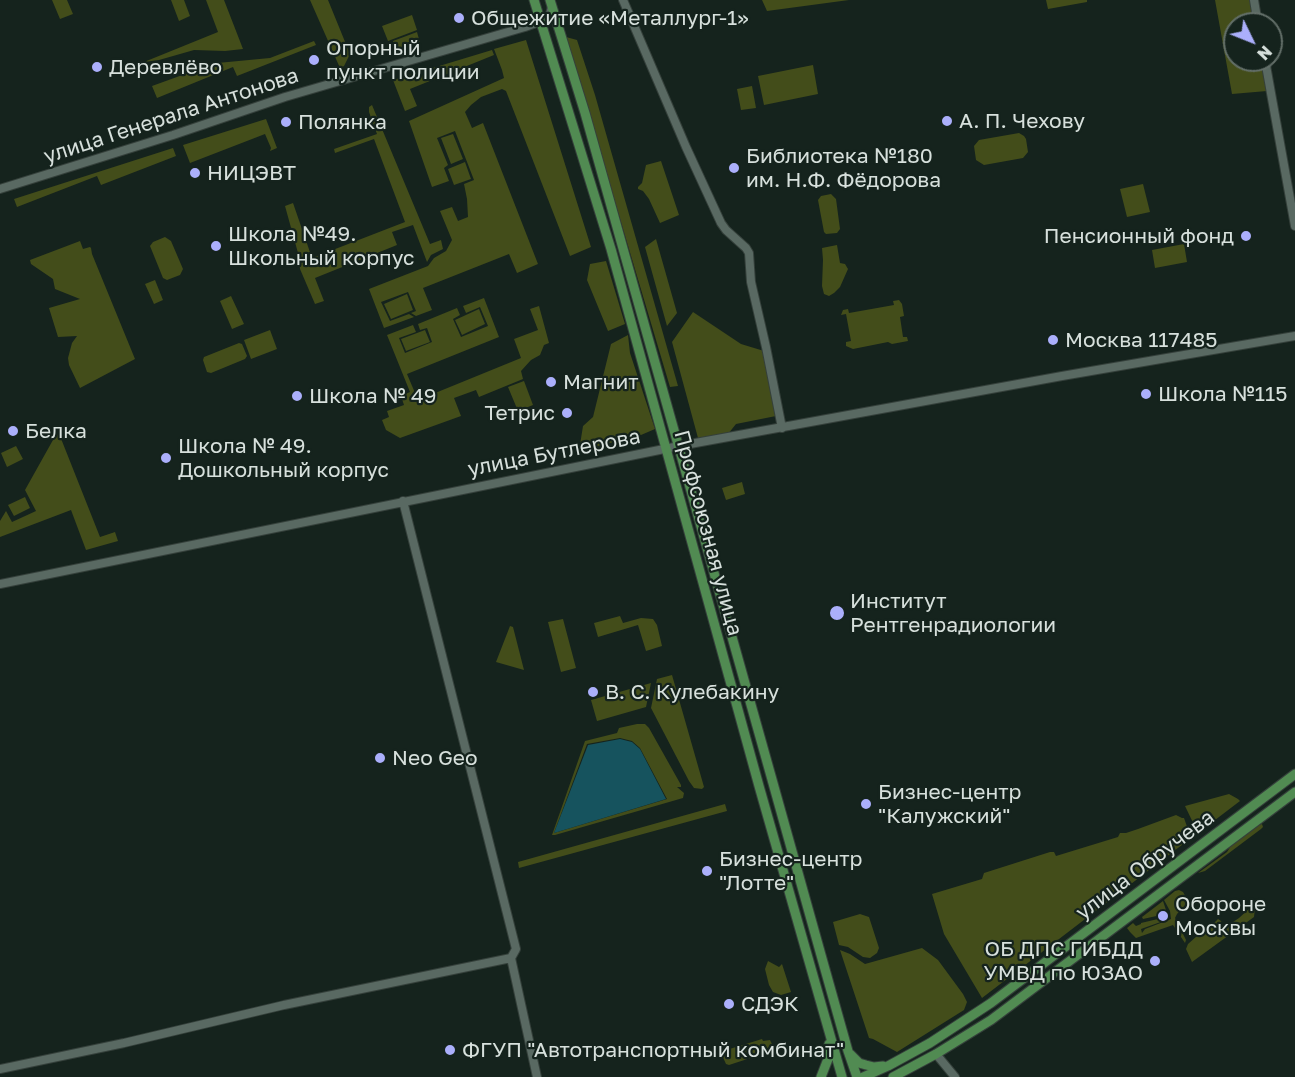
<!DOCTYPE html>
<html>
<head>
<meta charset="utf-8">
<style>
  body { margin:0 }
  #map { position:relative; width:1295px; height:1077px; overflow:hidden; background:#15231d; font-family:"Golos Text",sans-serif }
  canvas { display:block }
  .north { position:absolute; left:1223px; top:12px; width:60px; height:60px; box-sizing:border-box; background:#15231d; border:2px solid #636f69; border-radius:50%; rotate:133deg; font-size:16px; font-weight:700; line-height:24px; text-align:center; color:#d7e0dc }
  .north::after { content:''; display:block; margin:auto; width:21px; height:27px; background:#abaffb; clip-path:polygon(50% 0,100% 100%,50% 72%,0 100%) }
</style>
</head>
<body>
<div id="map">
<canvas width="1295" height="1077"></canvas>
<div class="north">N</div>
</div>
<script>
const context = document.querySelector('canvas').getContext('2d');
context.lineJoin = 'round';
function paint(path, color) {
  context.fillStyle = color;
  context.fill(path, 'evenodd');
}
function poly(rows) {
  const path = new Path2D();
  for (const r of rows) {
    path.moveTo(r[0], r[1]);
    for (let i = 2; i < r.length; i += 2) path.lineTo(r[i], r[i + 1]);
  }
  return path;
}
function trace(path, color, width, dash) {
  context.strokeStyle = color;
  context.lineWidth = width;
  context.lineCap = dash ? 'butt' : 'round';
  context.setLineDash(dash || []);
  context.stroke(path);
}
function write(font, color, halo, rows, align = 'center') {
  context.font = font + ' "Golos Text",sans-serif';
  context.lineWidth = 4.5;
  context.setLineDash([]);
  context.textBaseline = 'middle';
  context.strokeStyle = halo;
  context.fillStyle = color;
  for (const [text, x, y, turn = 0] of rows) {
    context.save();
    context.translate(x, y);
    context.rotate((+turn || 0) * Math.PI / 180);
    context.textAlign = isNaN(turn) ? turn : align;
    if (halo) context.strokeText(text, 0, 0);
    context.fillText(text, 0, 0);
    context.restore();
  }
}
paint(poly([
  [52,0,67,0,73,14,60,19],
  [171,0,184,0,190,16,179,21],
  [206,0,224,0,243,49,225,51,194,50,159,60,144,62,218,32],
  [310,0,328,0,350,54,344,66,340,68],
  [762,0,849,0,767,11],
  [1046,0,1087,0,1087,2,1048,9],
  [1215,0,1250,0,1255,24,1235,24,1235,60,1261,60,1267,91,1232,94],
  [412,15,417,30,388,41,382,26],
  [417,32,420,43,396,51,393,41],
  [566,37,577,40,595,95,678,386,670,387],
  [526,40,591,247,570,256,506,91,502,89,481,97,471,105,465,112,472,128,483,123,538,264,517,273,509,254,423,288,432,310,416,316,411,313,416,311,408,292,381,302,390,321,409,314,414,317,384,328,369,289,428,266,434,258,446,251,452,240,440,211,452,207,458,221,468,217,467,199,464,184,474,180,455,131,437,138,448,165,444,168,449,181,432,187,409,121,504,78,502,70,494,49],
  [314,41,316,45,237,76,233,67,157,98,152,86,199,69,207,64,270,58],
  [492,50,494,55,410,89,417,106,405,111,393,80],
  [813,65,818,94,764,105,758,76],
  [752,86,756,108,741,110,737,89],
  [372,105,430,244,441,240,443,249,431,255,427,262,413,225,392,232,397,245,315,278,324,301,315,304,300,269,298,253,285,206,293,203,312,258,405,222,374,139,335,153,334,149,377,134,369,112,369,107],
  [266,119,277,148,270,151,271,148,265,134,190,163,183,145],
  [1019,133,1024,136,1026,139,1028,152,1023,158,984,165,976,160,974,146,979,140],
  [453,134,463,159,451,164,441,138],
  [173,148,176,156,101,185,97,176,17,207,14,199],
  [661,161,679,215,660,223,649,199,643,191,638,189,638,187,642,183,646,165],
  [465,162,471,179,454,185,448,169],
  [1143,184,1150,212,1127,217,1120,189],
  [831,194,836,199,840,229,837,233,826,234,824,232,818,200,821,196],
  [165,237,171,241,183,269,180,275,167,280,163,278,150,246,153,242],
  [656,239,677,313,667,326,645,247],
  [80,241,83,249,90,247,91,248,92,254,135,359,80,388,69,365,68,358,72,343,77,336,58,337,49,308,80,299,55,289,53,279,31,264,30,260],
  [1184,244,1187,262,1155,268,1152,250],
  [837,245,840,263,845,264,848,269,840,287,834,293,829,296,824,294,822,286,823,260,822,248],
  [606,261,625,324,608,331,587,280,590,264],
  [155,280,163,300,154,304,145,284],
  [407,294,413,310,391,319,384,304],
  [231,296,244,324,232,329,220,301],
  [484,298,499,337,407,374,418,400,521,358,514,339,538,330,530,309,539,306,549,343,544,345,540,355,531,360,521,371,523,379,479,397,476,390,454,398,461,416,400,438,386,430,382,420,389,417,387,411,404,405,401,396,410,392,387,335,413,325,416,332,399,338,405,353,432,342,427,328,420,330,418,324,457,308,460,315,453,319,461,337,488,326,480,307,466,313,463,306],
  [899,300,902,304,904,316,900,317,903,337,907,337,908,341,892,344,888,342,853,349,846,346,846,342,851,341,846,314,841,315,843,310,848,309,849,313,894,305,893,301],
  [479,309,485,324,462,335,455,320],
  [693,312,741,344,764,351,776,416,736,424,728,434,698,438,672,342],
  [270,330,277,349,251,359,244,340],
  [425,330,430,342,406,351,401,339],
  [628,335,630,353,655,429,641,435,579,451,583,426,593,417,611,344],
  [239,343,242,344,247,356,245,359,211,373,207,372,203,360,204,357],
  [524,381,533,405,518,411,508,387],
  [58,431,100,537,115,532,118,541,86,550,71,510,0,537,0,521,6,511,12,522,36,511,25,490],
  [16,446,23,459,7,467,1,453],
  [742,482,745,494,726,500,722,488],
  [25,497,30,508,14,516,8,505],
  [620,616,623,623,641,618,653,619,657,625,662,646,646,651,638,625,598,637,594,623],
  [563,619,576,668,561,672,548,622],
  [510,626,513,627,524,670,496,662],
  [672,675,704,787,702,789,694,788,689,781,651,708,657,679],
  [651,683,646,707,597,721,591,700],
  [637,724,645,724,649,728,681,785,681,787,677,787,684,793,683,798,555,835,552,835,585,741,617,733,619,728],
  [620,738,632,741,640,748,667,799,554,833,587,744],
  [1229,794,1238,799,1240,801,1198,833,1185,806],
  [725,804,727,811,519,868,518,862],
  [1176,815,1182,818,1184,818,1191,838,982,998,944,934,932,894,982,879,984,873,1050,852,1054,852,1056,856,1118,837,1120,833,1126,833,1138,829],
  [1262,824,1263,827,1261,829,1205,871,1198,873,1227,852,1232,844,1259,825],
  [1179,890,1183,892,1187,899,1186,904,1177,914,1175,918,1186,940,1185,943,1173,925,1136,938,1130,932,1127,928,1133,923,1136,926,1141,924,1141,923,1162,918,1161,915,1143,919,1142,917,1163,901,1169,919,1141,929,1142,933,1145,929,1171,919,1170,911,1164,900,1175,891],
  [1252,906,1255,908,1254,917,1192,962,1186,949,1188,944,1197,936,1205,932,1218,919,1221,921,1223,926,1227,926,1239,918],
  [860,914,869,917,879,948,877,953,870,958,863,957,848,947,839,945,833,922],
  [922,948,938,960,963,994,967,1002,964,1010,897,1052,873,1039,869,1038,840,950,850,954,865,964],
  [768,961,779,967,782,964,791,992,781,995,773,992,769,985,765,969],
  [762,1039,763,1041,770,1040,775,1050,729,1065,726,1064,721,1053,723,1051]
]), '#434d1a');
paint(poly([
  [620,739,632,742,640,749,666,799,554,833,588,745]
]), '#16535e');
const minor = poly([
  [623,0,686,147,721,223,726,230,746,248,749,253,751,282,766,347,782,428],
  [1254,0,1258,24],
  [1265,60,1295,226],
  [0,189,173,135,285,97,525,27,547,19,550,14,552,7],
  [403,501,516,949,511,958,537,1077],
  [0,584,679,446,1062,376,1295,336],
  [936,1054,955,1077],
  [0,1069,124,1043,284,1005,511,958]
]);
const major = poly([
  [534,0,611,249,759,786,842,1077],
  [550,0,585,113,771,776,821,955,848,1051,857,1077],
  [850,1054,859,1063,866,1065,874,1067,883,1066],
  [821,1077,828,1059,829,1044],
  [863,1077,888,1066,930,1043,991,1003,1295,774],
  [893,1077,936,1054,991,1020,1295,792]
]);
trace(minor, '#35403b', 10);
trace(major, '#35403b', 11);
trace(minor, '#596962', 8);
trace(major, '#518b52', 9);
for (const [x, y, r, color] of [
  [459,18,6,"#abaffb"],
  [314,60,6,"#abaffb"],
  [97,67,6,"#abaffb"],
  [947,121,6,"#abaffb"],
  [286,122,6,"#abaffb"],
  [734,168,6,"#abaffb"],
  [195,173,6,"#abaffb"],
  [1246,236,6,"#abaffb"],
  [216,246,6,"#abaffb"],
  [1053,340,6,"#abaffb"],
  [551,382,6,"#abaffb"],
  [1146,394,6,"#abaffb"],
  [297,396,6,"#abaffb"],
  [567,413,6,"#abaffb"],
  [13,431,6,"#abaffb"],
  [166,458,6,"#abaffb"],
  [837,613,8,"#abaffb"],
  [593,692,6,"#abaffb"],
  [380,758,6,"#abaffb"],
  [866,804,6,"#abaffb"],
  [707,871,6,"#abaffb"],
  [1163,916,6,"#abaffb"],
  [1155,961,6,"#abaffb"],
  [729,1004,6,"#abaffb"],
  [450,1050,6,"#abaffb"]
]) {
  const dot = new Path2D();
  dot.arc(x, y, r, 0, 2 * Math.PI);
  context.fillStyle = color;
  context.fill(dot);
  trace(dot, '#15231d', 2);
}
write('21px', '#d7e0dc', '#15231d', [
  ["Общежитие «Металлург-1»",471,18],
  ["Опорный",326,48],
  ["пункт полиции",326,72],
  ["Деревлёво",109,67],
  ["А. П. Чехову",959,121],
  ["Полянка",298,122],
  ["Библиотека №180",746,156],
  ["им. Н.Ф. Фёдорова",746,180],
  ["НИЦЭВТ",207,173],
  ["Школа №49.",228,234],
  ["Школьный корпус",228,258],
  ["Пенсионный фонд",1234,236,"right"],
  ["Москва 117485",1065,340],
  ["Магнит",563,382],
  ["Школа №115",1158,394],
  ["Школа № 49",309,396],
  ["Тетрис",555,413,"right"],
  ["Белка",25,431],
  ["Школа № 49.",178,446],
  ["Дошкольный корпус",178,470],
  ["Институт",850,601],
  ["Рентгенрадиологии",850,625],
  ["В. С. Кулебакину",605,692],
  ["Neo Geo",392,758],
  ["Бизнес-центр",878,792],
  ["\"Калужский\"",878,816],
  ["Бизнес-центр",719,859],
  ["\"Лотте\"",719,883],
  ["Обороне",1175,904],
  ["Москвы",1175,928],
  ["ОБ ДПС ГИБДД",1143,949,"right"],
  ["УМВД по ЮЗАО",1143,973,"right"],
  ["СДЭК",741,1004],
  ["ФГУП \"Автотранспортный комбинат\"",462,1050]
], 'left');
write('21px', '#d7e0dc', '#15231d', [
  ["улица Генерала Антонова",171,116,-18],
  ["улица Бутлерова",554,453,-11],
  ["Профсоюзная улица",708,533,75],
  ["улица Обручева",1145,865,-37]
]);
</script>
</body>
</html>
